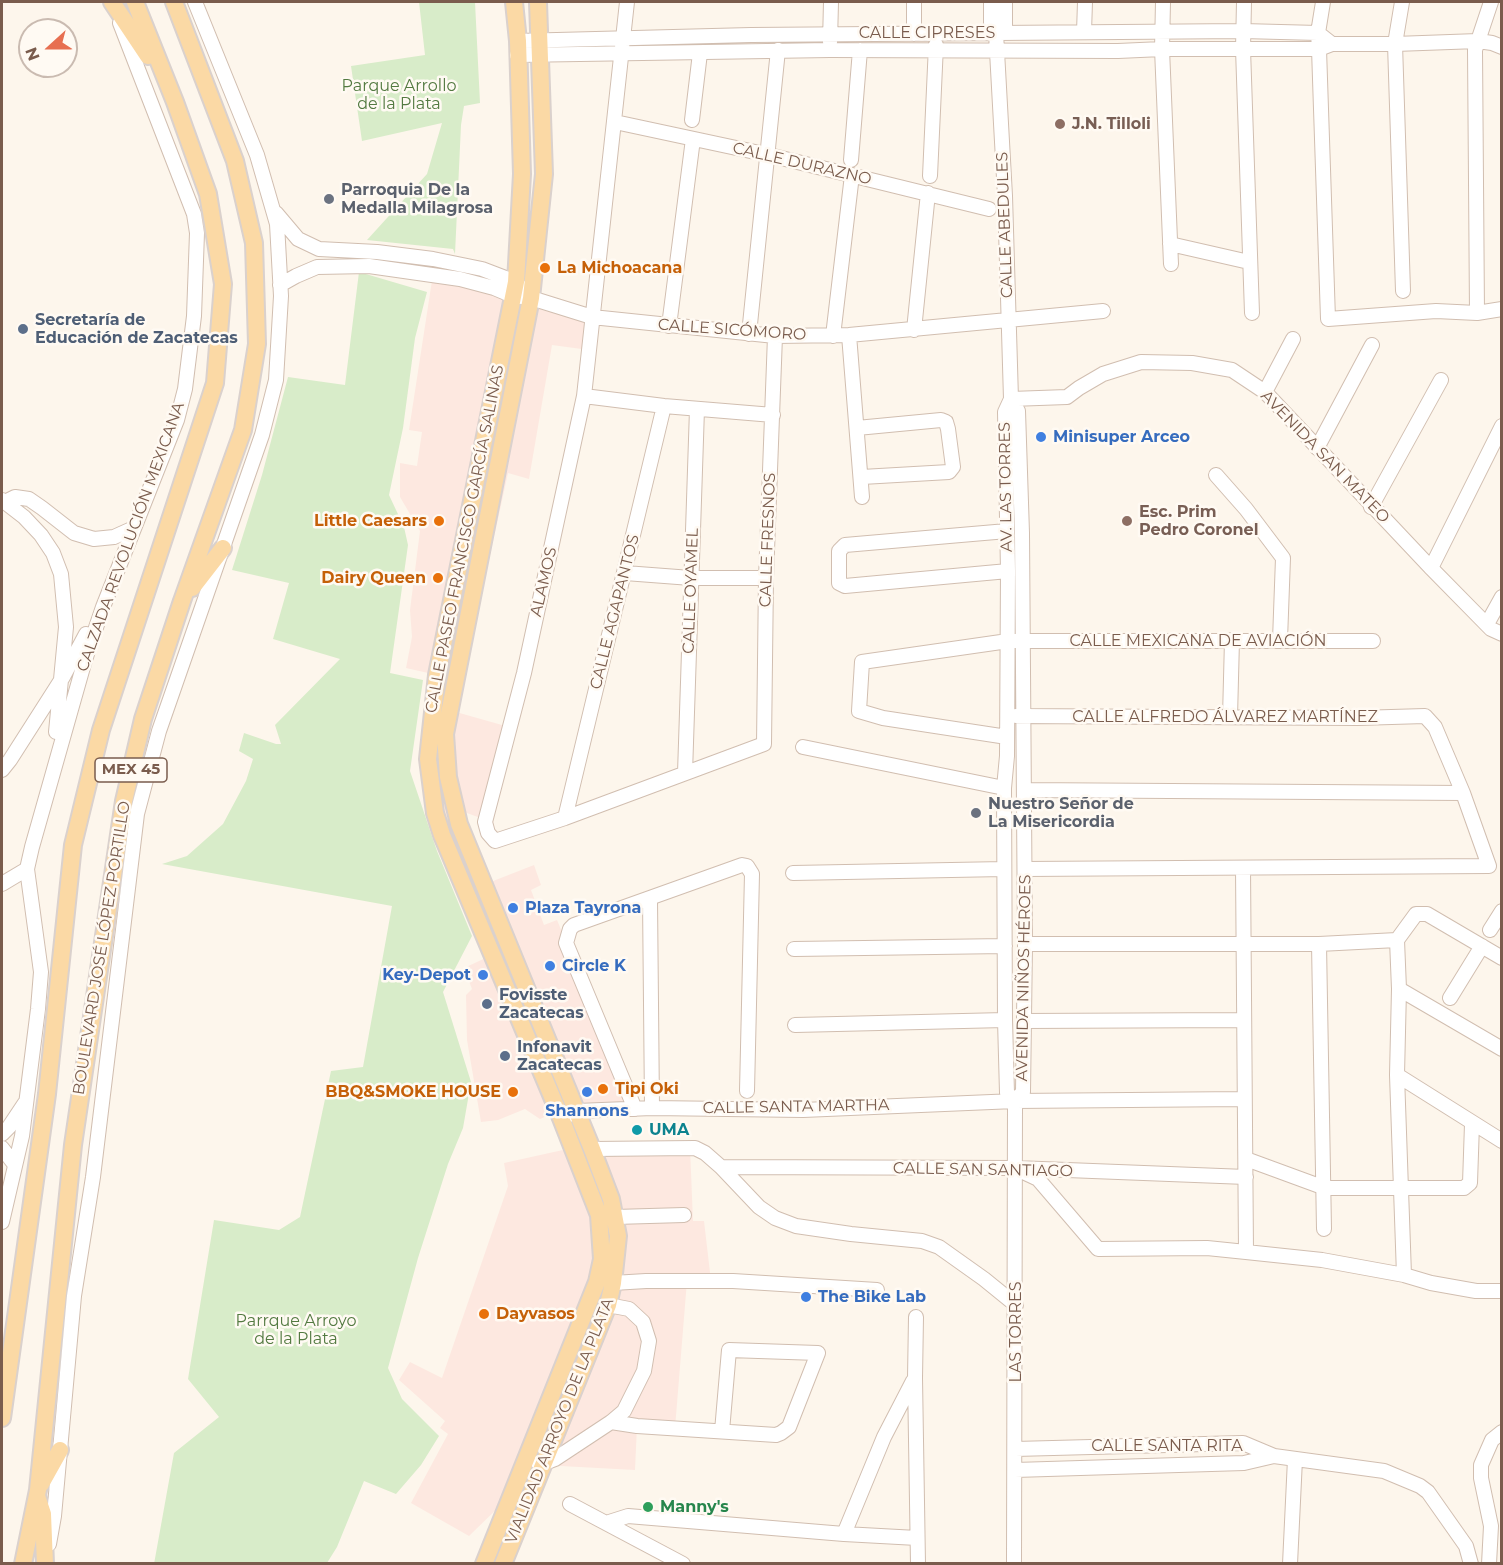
<!DOCTYPE html>
<html>
<head>
<meta charset="utf-8">
<style>
  body { margin:0 }
  #map { position:relative; width:1503px; height:1565px; overflow:hidden; background:#fdf6ec; font-family:Montserrat,sans-serif }
  canvas { display:block }
  .frame { position:absolute; inset:0; border:3px solid #7a5c4d; pointer-events:none }
  .north { position:absolute; left:18px; top:18px; width:60px; height:60px; box-sizing:border-box; background:#fffaf3; border:2px solid #cabbb1; border-radius:50%; rotate:249deg; font-size:16px; font-weight:700; line-height:24px; text-align:center; color:#7a5c4d }
  .north::after { content:''; display:block; margin:auto; width:21px; height:27px; background:#e76f51; clip-path:polygon(50% 0,100% 100%,50% 72%,0 100%) }
</style>
</head>
<body>
<div id="map">
<canvas width="1503" height="1565"></canvas>
<div class="frame"></div>
<div class="north">N</div>
</div>
<script>
const context = document.querySelector('canvas').getContext('2d');
context.lineJoin = 'round';
function paint(path, color) {
  context.fillStyle = color;
  context.fill(path, 'evenodd');
}
function poly(rows) {
  const path = new Path2D();
  for (const r of rows) {
    path.moveTo(r[0], r[1]);
    for (let i = 2; i < r.length; i += 2) path.lineTo(r[i], r[i + 1]);
  }
  return path;
}
function trace(path, color, width, dash) {
  context.strokeStyle = color;
  context.lineWidth = width;
  context.lineCap = dash ? 'butt' : 'round';
  context.setLineDash(dash || []);
  context.stroke(path);
}
function write(font, color, halo, rows, align = 'center') {
  context.font = font + ' Montserrat,sans-serif';
  context.lineWidth = 5;
  context.setLineDash([]);
  context.textBaseline = 'middle';
  context.strokeStyle = halo;
  context.fillStyle = color;
  for (const [text, x, y, turn = 0] of rows) {
    context.save();
    context.translate(x, y);
    context.rotate((+turn || 0) * Math.PI / 180);
    context.textAlign = isNaN(turn) ? turn : align;
    if (halo) context.strokeText(text, 0, 0);
    context.fillText(text, 0, 0);
    context.restore();
  }
}
paint(poly([
  [433,274,546,311,592,317,589,350,552,345,529,479,508,473,456,712,509,727,486,820,456,809,483,885,534,865,541,885,531,890,544,925,557,920,628,1090,635,1109,577,1112,592,1148,690,1148,693,1221,704,1221,711,1281,687,1281,675,1428,637,1426,635,1470,542,1465,469,1536,411,1503,448,1434,440,1428,445,1421,399,1380,410,1362,442,1378,508,1186,504,1163,572,1148,558,1111,540,1119,525,1109,498,1120,481,1122,467,1040,466,995,472,989,464,968,492,955,435,813,437,675,406,668,412,637,410,610,420,531,400,497,400,463,417,466,422,432,409,430]
]), '#fde8e0');
paint(poly([
  [419,2,475,2,480,103,464,106,461,125,455,254,453,249,367,240,427,174,442,123,362,141,351,66,425,55],
  [359,272,427,292,415,338,403,428,389,495,404,527,408,545,390,673,423,680,410,771,437,851,472,936,443,992,471,1082,463,1128,448,1164,418,1258,388,1368,402,1399,439,1436,421,1465,396,1494,364,1481,337,1547,327,1563,154,1564,174,1453,219,1417,188,1379,214,1220,279,1230,300,1217,331,1071,363,1067,392,906,162,864,187,856,223,824,246,781,253,759,239,751,244,733,276,744,281,744,275,725,340,659,273,639,289,583,232,570,262,475,288,377,345,385]
]), '#d8ecc9');
const minor = poly([
  [627,2,584,396,524,673,485,822,488,833,495,841,565,818,764,744,766,578,775,336],
  [991,2,991,23,996,33,1005,196,1011,399,1018,411,1022,533,1025,944,1023,1092,1015,1101],
  [1163,2,1162,49,1171,264],
  [1244,2,1243,49,1252,313],
  [1323,2,1318,33,1319,49,1328,319,1436,311,1477,313,1502,309],
  [1402,2,1395,44,1403,291],
  [1084,32,1085,2],
  [996,33,1005,25,1005,2],
  [914,34,914,2],
  [518,41,751,35,1243,31,1318,33,1332,44],
  [830,42,831,2],
  [517,55,830,50,1118,51,1162,49,1319,49,1332,44,1395,44,1478,41,1492,43,1502,47],
  [692,120,700,53],
  [615,122,769,155,989,209],
  [851,160,860,50],
  [930,176,936,45],
  [276,213,298,239,319,249,377,252,433,259,482,269,516,282,521,288],
  [1170,244,1249,262],
  [280,285,296,276,317,267,369,266,460,279,494,288,513,296,531,298,592,317,775,336,849,335,1103,311],
  [1477,313,1475,50,1491,2],
  [669,326,693,139],
  [914,330,928,193],
  [749,334,778,50],
  [849,335,862,497],
  [833,336,852,175],
  [1265,392,1293,339],
  [584,396,664,406,773,415],
  [1011,399,1005,412,1008,571,1007,756,1004,788,1005,1020,1007,1093,1015,1101],
  [1011,399,1067,397,1079,388,1103,374,1141,362,1192,363,1232,370,1265,392,1431,568,1491,629,1502,634],
  [857,428,941,420,946,422,948,429,953,467,949,472,862,477],
  [1317,448,1372,345],
  [1216,475,1246,509,1283,558,1280,640],
  [2,500,24,517,41,535,53,553,61,574,66,627,56,732],
  [5,502,15,497,29,499,42,508,74,533,94,539,114,537,134,528],
  [1371,507,1441,380],
  [1007,531,845,545,839,551,839,583,845,586,1008,571],
  [1431,568,1502,426],
  [625,573,691,578,766,578],
  [1487,624,1502,597],
  [1016,716,1358,718,1425,716,1435,727,1463,793,1489,866],
  [1230,717,1232,640],
  [1007,737,883,718,859,711,862,662,1008,641,1373,641],
  [803,747,1004,788],
  [2,770,10,760,63,677,86,634],
  [685,773,697,409],
  [1024,790,1463,793],
  [565,818,664,406],
  [1243,868,1246,1252],
  [1025,869,1489,866],
  [793,873,1004,869],
  [2,884,27,869],
  [650,899,652,1108],
  [1490,930,1502,911],
  [1397,940,1399,989,1397,1075,1404,1275],
  [1397,940,1416,914,1427,914,1502,958],
  [1025,944,1319,944,1397,940],
  [1319,944,1324,1229],
  [794,949,1005,946],
  [1399,989,1502,1049],
  [1450,998,1482,946],
  [1024,1021,1243,1020],
  [795,1025,1005,1020],
  [1397,1075,1502,1141],
  [635,1109,566,943,570,929,574,925,742,865,747,866,752,874,747,1091],
  [569,1115,577,1111,652,1108,803,1110,1015,1101,1244,1099],
  [2,1134,9,1127,25,1103],
  [2,1148,15,1165],
  [592,1149,695,1148,705,1153,721,1167,759,1207,775,1218,796,1226,851,1234,922,1241,939,1247,984,1279,1016,1305],
  [1246,1159,1325,1188,1464,1188,1470,1183,1472,1124],
  [721,1167,1016,1168,1246,1177],
  [1023,1172,1038,1179,1098,1249,1207,1248,1246,1252,1322,1260,1404,1275,1431,1283,1476,1291,1502,1291],
  [615,1217,684,1215],
  [2,1222,22,1136,38,1009,41,972,27,869,32,847,85,660,103,607,177,420,185,389,194,316,197,233,194,214,120,23],
  [613,1283,646,1281,733,1281,877,1290],
  [916,1317,915,1378,918,1564],
  [611,1422,637,1426,776,1435,781,1433,789,1427,818,1353,729,1350,722,1431],
  [1015,1449,1243,1443,1274,1456,1384,1471,1420,1486,1428,1492,1466,1546,1471,1564],
  [538,1463,542,1464,555,1459,611,1422,624,1411,644,1371,649,1341,643,1322,629,1309,608,1305],
  [1015,1470,1244,1463,1274,1456],
  [570,1504,683,1564],
  [606,1523,628,1516,844,1534,917,1538],
  [844,1534,884,1437,913,1381],
  [49,1544,54,1516,74,1296,93,1177,137,814,159,731,262,435,276,380,281,296,277,224,257,155,195,2],
  [1014,1564,1015,1101],
  [1290,1564,1295,1459],
  [1489,1564,1491,1526,1481,1478,1481,1465,1492,1440,1502,1432]
]);
const major = poly([
  [112,2,148,56],
  [192,588,223,548],
  [2,1418,47,1094,73,845,101,730,215,383,223,284,208,194,175,102,135,2],
  [41,1484,60,1450],
  [37,1496,43,1514,45,1564],
  [23,1564,38,1490,73,1145,124,801,143,719,182,601,243,430,257,344,254,243,235,161,174,2],
  [484,1564,597,1282,602,1259,599,1215,561,1118,442,835,435,813,428,759,437,675,516,282,522,174,518,41,514,2],
  [503,1564,608,1305,613,1283,618,1236,611,1199,592,1149,459,824,448,777,445,734,531,298,544,174,538,2]
]);
trace(minor, '#d1beb0', 16);
trace(major, '#dad1cd', 20);
trace(minor, '#fff', 14);
trace(major, '#fbd9a5', 16);
for (const [x, y, r, color] of [
  [1060,124,6,"#8d6e63"],
  [329,199,6,"#6b7280"],
  [545,268,6,"#e8710a"],
  [23,329,6,"#5c6f8a"],
  [1041,437,6,"#3f7fe0"],
  [439,521,6,"#e8710a"],
  [1127,521,6,"#8d6e63"],
  [438,578,6,"#e8710a"],
  [976,813,6,"#6b7280"],
  [513,908,6,"#3f7fe0"],
  [550,966,6,"#3f7fe0"],
  [483,975,6,"#3f7fe0"],
  [487,1004,6,"#5c6f8a"],
  [505,1056,6,"#5c6f8a"],
  [603,1089,6,"#e8710a"],
  [513,1092,6,"#e8710a"],
  [587,1092,6,"#3f7fe0"],
  [637,1130,6,"#0f9aa8"],
  [806,1297,6,"#3f7fe0"],
  [484,1314,6,"#e8710a"],
  [648,1507,6,"#2e9e5b"]
]) {
  const dot = new Path2D();
  dot.arc(x, y, r, 0, 2 * Math.PI);
  context.fillStyle = color;
  context.fill(dot);
  trace(dot, '#fffaf3', 2);
}
for (const [x, y, w] of [
  [131,770,72]
]) {
  const box = new Path2D();
  box.roundRect(x - w / 2, y - 12, w, 24, 4.5);
  context.fillStyle = '#fffaf3';
  context.fill(box);
  trace(box, '#7a5c4d', 1.5);
}
write('bold 15px', '#7a5c4d', null, [
  ["MEX 45",131,770]
]);
write('16px', '#7a5c4d', '#fffaf3', [
  ["CALLE CIPRESES",927,33],
  ["CALLE DURAZNO",802,164,13],
  ["CALLE ABEDULES",1005,225,-92],
  ["CALLE SICÓMORO",732,330,4],
  ["AVENIDA SAN MATEO",1325,457,46],
  ["AV. LAS TORRES",1006,487,-91],
  ["CALZADA REVOLUCIÓN MEXICANA",131,537,-70],
  ["CALLE PASEO FRANCISCO GARCÍA SALINAS",465,539,-79],
  ["CALLE FRESNOS",768,540,-88],
  ["ALAMOS",544,582,-77],
  ["CALLE OYAMEL",691,591,-88],
  ["CALLE AGAPANTOS",615,612,-76],
  ["CALLE MEXICANA DE AVIACIÓN",1198,641],
  ["CALLE ALFREDO ÁLVAREZ MARTÍNEZ",1225,717],
  ["BOULEVARD JOSÉ LÓPEZ PORTILLO",102,948,-81],
  ["AVENIDA NIÑOS HÉROES",1024,978,-89],
  ["CALLE SANTA MARTHA",796,1107,-1],
  ["CALLE SAN SANTIAGO",983,1170,1],
  ["LAS TORRES",1016,1332,-90],
  ["VIALIDAD ARROYO DE LA PLATA",560,1421,-68],
  ["CALLE SANTA RITA",1167,1446]
]);
write('16px', '#537a41', '#fffaf3', [
  ["Parque Arrollo",399,86],
  ["de la Plata",399,104],
  ["Parrque Arroyo",296,1321],
  ["de la Plata",296,1339]
]);
write('bold 16px', '#785e54', '#fffaf3', [
  ["J.N. Tilloli",1072,124],
  ["Esc. Prim",1139,512],
  ["Pedro Coronel",1139,530]
], 'left');
write('bold 16px', '#5b616d', '#fffaf3', [
  ["Parroquia De la",341,190],
  ["Medalla Milagrosa",341,208],
  ["Nuestro Señor de",988,804],
  ["La Misericordia",988,822]
], 'left');
write('bold 16px', '#c56008', '#fffaf3', [
  ["La Michoacana",557,268],
  ["Little Caesars",427,521,"right"],
  ["Dairy Queen",426,578,"right"],
  ["Tipi Oki",615,1089],
  ["BBQ&SMOKE HOUSE",501,1092,"right"],
  ["Dayvasos",496,1314]
], 'left');
write('bold 16px', '#4e5e75', '#fffaf3', [
  ["Secretaría de",35,320],
  ["Educación de Zacatecas",35,338],
  ["Fovisste",499,995],
  ["Zacatecas",499,1013],
  ["Infonavit",517,1047],
  ["Zacatecas",517,1065]
], 'left');
write('bold 16px', '#366cbe', '#fffaf3', [
  ["Minisuper Arceo",1053,437],
  ["Plaza Tayrona",525,908],
  ["Circle K",562,966],
  ["Key-Depot",471,975,"right"],
  ["Shannons",587,1111,"center"],
  ["The Bike Lab",818,1297]
], 'left');
write('bold 16px', '#0d838f', '#fffaf3', [
  ["UMA",649,1130]
], 'left');
write('bold 16px', '#27864d', '#fffaf3', [
  ["Manny's",660,1507]
], 'left');
</script>
</body>
</html>
